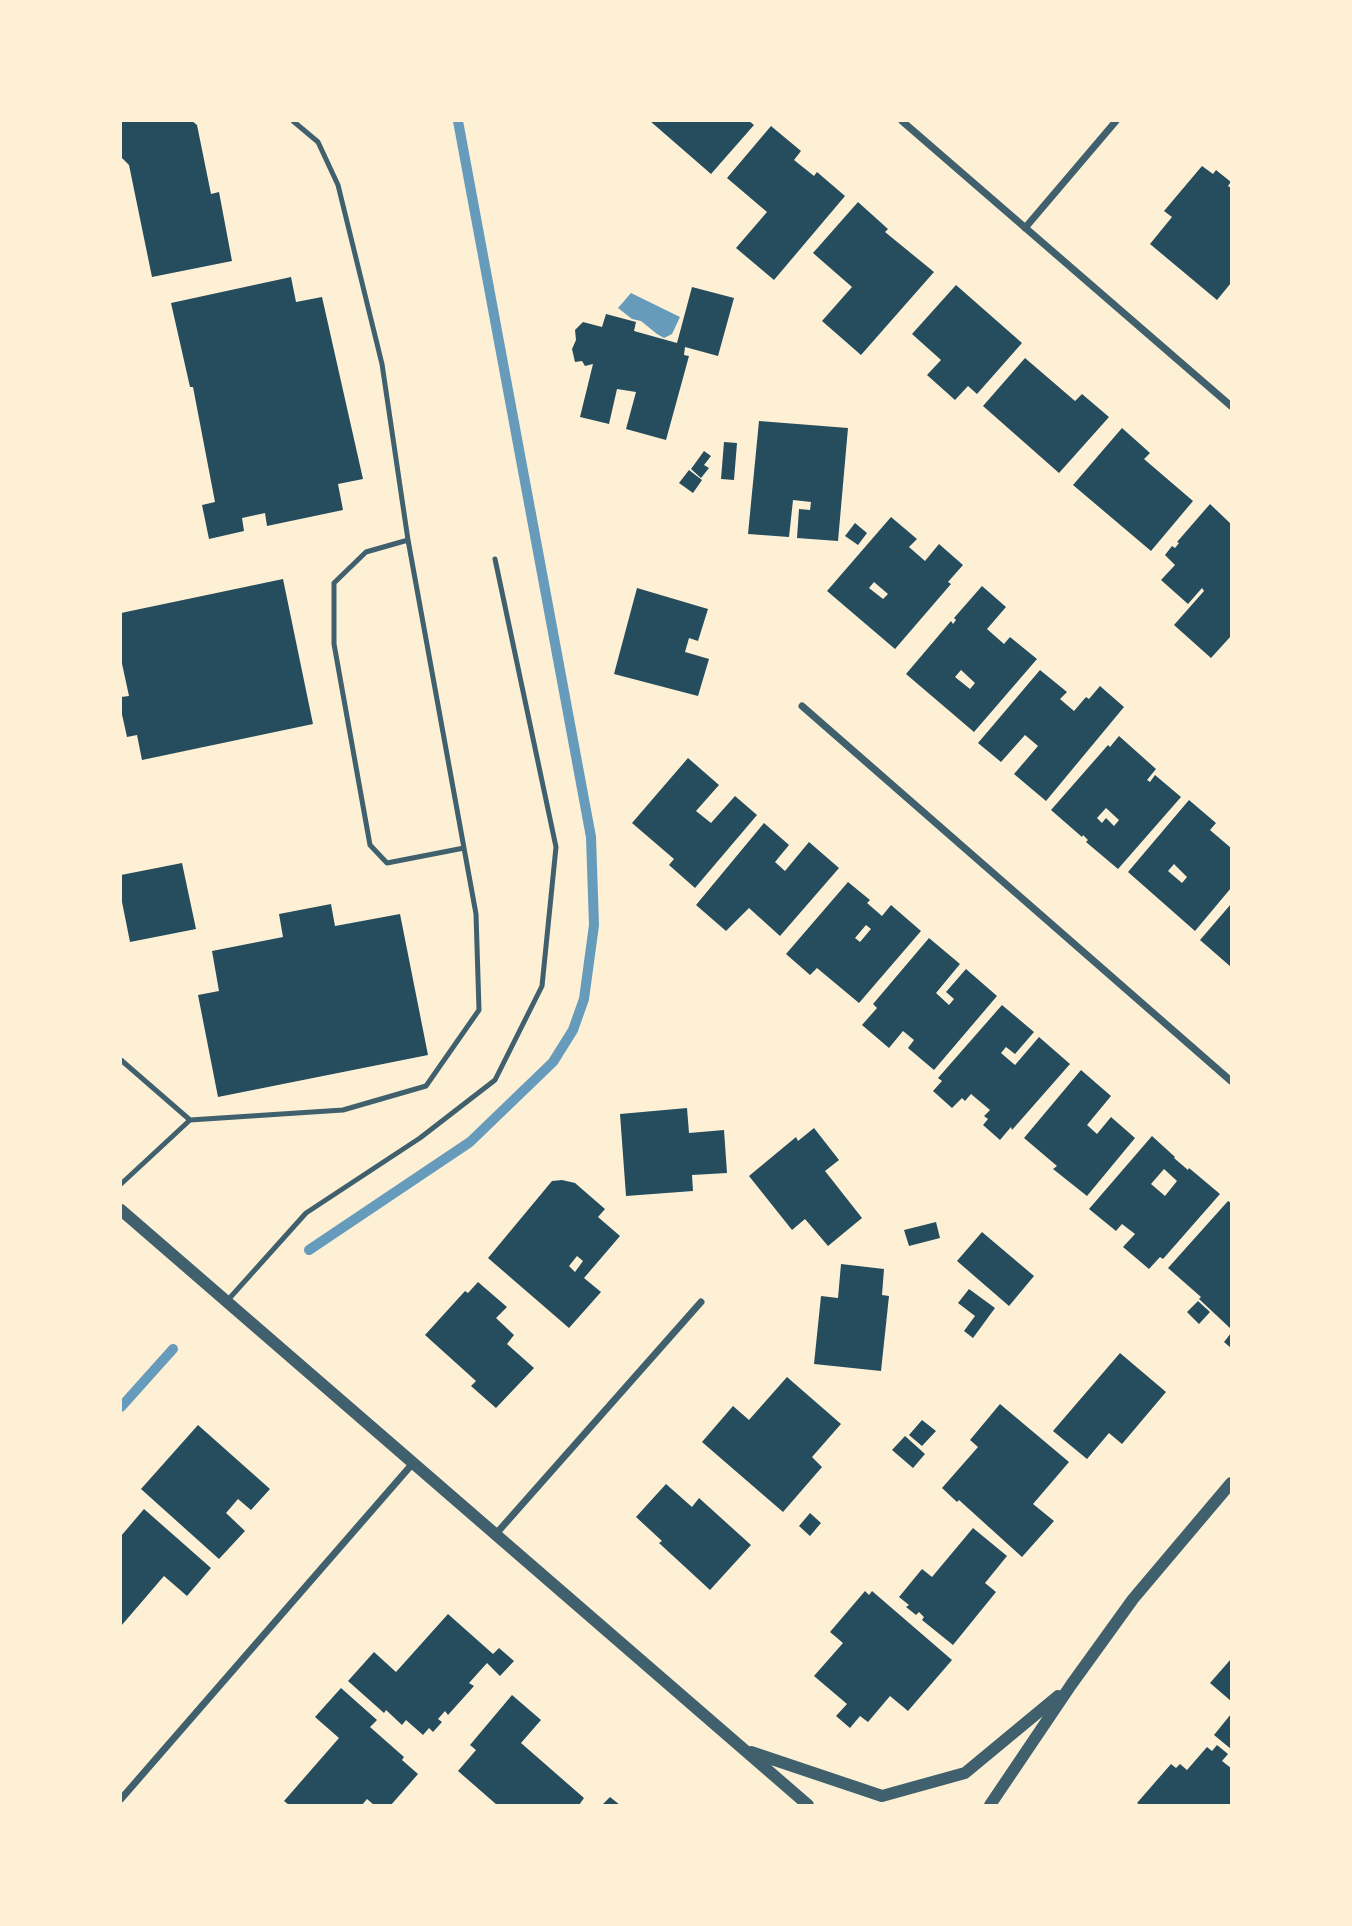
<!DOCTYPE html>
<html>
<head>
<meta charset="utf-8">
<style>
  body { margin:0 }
  #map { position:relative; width:1352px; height:1926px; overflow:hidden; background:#fdf0d5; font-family:Karla,sans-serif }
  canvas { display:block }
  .frame { position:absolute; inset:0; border:122px solid #fdf0d5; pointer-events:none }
</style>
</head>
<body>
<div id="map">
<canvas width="1352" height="1926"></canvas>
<div class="frame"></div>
</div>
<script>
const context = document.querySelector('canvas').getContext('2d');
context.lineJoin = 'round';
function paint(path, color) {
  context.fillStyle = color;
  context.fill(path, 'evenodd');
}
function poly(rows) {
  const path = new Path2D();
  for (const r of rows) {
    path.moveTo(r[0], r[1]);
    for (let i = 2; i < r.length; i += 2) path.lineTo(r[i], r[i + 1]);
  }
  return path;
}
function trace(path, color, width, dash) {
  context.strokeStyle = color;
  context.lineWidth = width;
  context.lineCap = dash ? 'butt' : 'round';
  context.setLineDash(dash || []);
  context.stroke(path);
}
paint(poly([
  [631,293,680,317,672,334,664,338,657,334,641,321,632,319,618,308]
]), '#669bbc');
trace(poly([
  [309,1250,470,1142,553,1062,573,1030,584,999,594,925,591,837,458,121],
  [121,1407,173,1349]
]), '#669bbc', 10);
paint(poly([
  [121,121,192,121,197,125,211,194,219,192,232,261,152,277,129,165,121,157],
  [650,121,749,121,754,125,711,174],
  [771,126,801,151,794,160,814,176,817,172,845,196,774,280,736,248,767,212,727,178],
  [1202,166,1213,174,1216,170,1231,182,1228,186,1231,188,1231,283,1217,300,1150,244,1172,217,1164,211],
  [858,202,888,229,885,232,934,272,861,355,822,321,852,287,813,253],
  [291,277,296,302,322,297,363,479,338,484,343,510,267,526,265,513,242,518,244,531,209,539,202,505,215,502,193,387,190,387,171,303],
  [956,285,1022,343,977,394,968,386,955,400,927,375,941,360,912,334],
  [692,287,734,298,718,356,685,347,684,355,689,356,666,440,626,429,636,392,617,389,609,424,580,417,593,364,585,366,582,361,575,362,572,349,576,340,575,330,583,322,602,327,606,314,636,322,634,331,677,343],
  [1025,358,1075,401,1082,394,1109,417,1059,473,983,406],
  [759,421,848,428,838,541,797,538,799,509,810,510,811,502,793,500,789,537,748,534],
  [1122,428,1150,453,1144,459,1193,501,1151,551,1073,485],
  [724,442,737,443,734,480,721,479],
  [704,451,711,456,704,465,709,468,701,478,691,469],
  [689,470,702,480,693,493,679,483],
  [1210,504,1231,524,1231,636,1211,658,1174,625,1204,591,1202,588,1188,604,1161,580,1175,565,1165,555,1172,546,1175,548,1179,543,1177,542],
  [891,517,917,539,909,547,925,561,939,544,963,565,948,582,951,584,895,649,827,591],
  [874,582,888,594,883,599,869,588],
  [855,523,867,533,858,545,845,536],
  [283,579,313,724,142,760,137,735,127,737,121,710,121,697,129,696,121,659,121,613],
  [982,586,1006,607,987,629,1004,644,1010,637,1037,659,974,732,906,674,951,621,953,624,956,620,954,618],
  [961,670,975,683,970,689,955,677],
  [637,588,708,609,698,641,689,638,685,652,709,659,698,696,614,674],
  [1040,670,1067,692,1060,699,1074,711,1086,697,1089,699,1100,686,1124,707,1046,801,1014,774,1038,746,1025,735,1001,762,978,743],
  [1119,736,1156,769,1147,780,1150,782,1155,775,1181,797,1118,869,1086,842,1088,840,1083,835,1082,837,1051,810,1108,745,1110,747],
  [1106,808,1119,820,1114,826,1106,818,1102,823,1097,818],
  [688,758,719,785,696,811,711,823,735,796,757,815,695,888,669,865,674,859,632,823],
  [1189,800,1216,823,1210,830,1231,848,1231,888,1195,931,1128,872],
  [1174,864,1187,877,1182,883,1168,871],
  [764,823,789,845,775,862,785,871,809,842,839,868,780,936,749,908,726,931,696,905],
  [182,863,196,929,130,942,121,897,121,875],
  [848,882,870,900,867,903,882,916,891,905,921,931,859,1003,817,968,810,975,786,954],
  [866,925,871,929,860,942,855,938],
  [331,904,335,926,400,914,428,1055,218,1097,198,995,219,991,212,951,283,937,279,914],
  [1231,904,1231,967,1200,940],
  [929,938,960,964,936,993,949,1005,954,999,946,992,966,969,997,996,934,1070,908,1048,914,1040,903,1031,889,1048,862,1025,877,1008,873,1004],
  [1002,1005,1034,1032,1015,1054,1006,1047,1001,1053,1015,1065,1039,1037,1070,1064,1012,1130,1011,1127,1000,1140,983,1125,988,1119,984,1116,990,1110,971,1094,965,1101,962,1098,952,1108,933,1091,942,1081,938,1078],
  [1081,1070,1111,1096,1087,1125,1097,1134,1111,1117,1135,1138,1087,1196,1053,1169,1057,1166,1024,1138],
  [687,1108,689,1133,724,1130,727,1173,692,1175,693,1191,626,1196,620,1114],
  [814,1128,839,1160,825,1171,862,1218,828,1246,805,1219,792,1230,749,1176,796,1137,798,1141],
  [1152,1136,1175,1157,1174,1158,1188,1170,1189,1168,1220,1194,1163,1259,1160,1257,1149,1269,1123,1247,1135,1234,1122,1224,1116,1231,1089,1209],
  [1164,1169,1177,1181,1165,1196,1151,1184],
  [562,1180,575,1183,605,1209,598,1217,620,1236,584,1278,601,1292,569,1328,488,1258,552,1181],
  [577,1256,583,1261,575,1272,569,1266],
  [1228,1201,1231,1203,1231,1329,1199,1299,1201,1297,1168,1268],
  [936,1222,940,1238,909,1246,904,1230],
  [982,1232,1034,1276,1009,1306,957,1261],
  [841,1264,884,1269,882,1295,889,1296,881,1371,814,1364,821,1296,838,1298],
  [478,1282,507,1307,496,1318,514,1335,507,1344,534,1368,496,1408,471,1386,476,1381,425,1335,465,1291,468,1293],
  [969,1289,995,1308,973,1338,964,1331,975,1316,958,1303],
  [1198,1301,1210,1312,1199,1324,1187,1312],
  [1231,1333,1231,1348,1224,1342],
  [1120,1353,1166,1392,1122,1444,1109,1433,1087,1459,1053,1431],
  [787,1377,841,1424,812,1457,822,1467,783,1512,702,1442,733,1406,749,1420],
  [1000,1404,1069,1462,1033,1504,1054,1521,1022,1557,959,1500,957,1502,942,1488,978,1447,970,1440],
  [922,1420,936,1431,922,1446,909,1435],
  [198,1425,270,1489,251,1510,238,1499,226,1513,245,1531,219,1559,141,1489],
  [905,1436,925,1454,913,1468,892,1450],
  [666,1484,692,1507,699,1498,751,1545,710,1590,659,1543,662,1541,636,1517],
  [144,1509,211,1568,187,1596,164,1576,121,1626,121,1536],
  [810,1513,821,1523,810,1536,799,1526],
  [973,1528,1007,1556,985,1583,996,1592,953,1645,922,1620,924,1617,919,1612,916,1615,906,1607,909,1605,899,1597,922,1569,932,1577],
  [865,1591,869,1595,872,1591,952,1660,908,1711,890,1696,868,1722,860,1716,850,1728,836,1716,847,1704,814,1676,843,1643,830,1632],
  [448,1614,493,1654,499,1648,514,1661,500,1676,487,1663,469,1683,474,1686,448,1715,445,1711,438,1719,442,1722,433,1732,429,1728,423,1735,406,1720,402,1725,386,1710,384,1713,348,1681,374,1652,396,1672],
  [1231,1659,1231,1701,1210,1683],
  [341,1688,377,1720,370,1727,404,1757,402,1760,418,1774,391,1805,374,1805,367,1799,362,1805,289,1805,284,1801,339,1738,315,1717],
  [512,1695,541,1720,521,1743,584,1798,579,1805,497,1805,458,1771,476,1750,470,1745],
  [1231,1714,1231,1749,1214,1735],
  [1217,1745,1228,1754,1222,1761,1231,1768,1231,1805,1140,1805,1137,1803,1171,1764,1176,1768,1180,1764,1187,1770,1207,1747,1212,1751],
  [610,1797,620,1805,602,1805]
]), '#264d5e');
trace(poly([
  [408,540,366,552,334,583,334,644,370,845,387,863,464,848],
  [121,1060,190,1120,121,1184],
  [190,1120,343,1110,426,1086,479,1010,476,914,408,540,382,364,338,185,318,142,293,121],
  [227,1301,306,1213,420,1138,495,1080,542,986,556,847,495,559]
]), '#3f606c', 5);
trace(poly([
  [902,121,1231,406],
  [1025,228,1116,121],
  [802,706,1231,1081],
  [495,1535,701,1302],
  [121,1799,414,1462]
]), '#3f606c', 7);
trace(poly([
  [121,1210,808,1805],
  [751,1752,882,1796,965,1773,1058,1696],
  [990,1805,1071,1685,1133,1599,1231,1483]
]), '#3f606c', 12);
</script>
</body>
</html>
